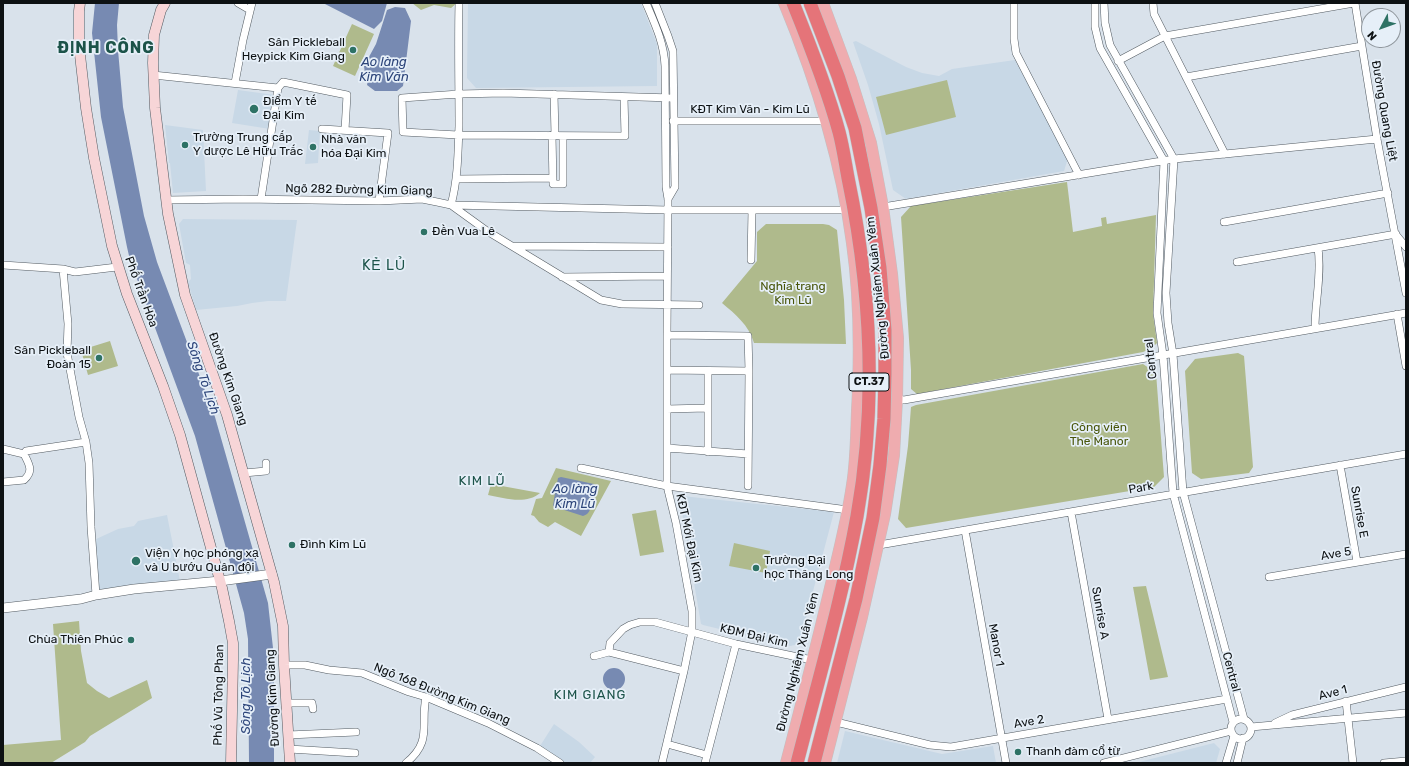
<!DOCTYPE html>
<html>
<head>
<meta charset="utf-8">
<style>
  body { margin:0 }
  #map { position:relative; width:1409px; height:766px; overflow:hidden; background:#d9e2eb; font-family:Rubik,sans-serif }
  canvas { display:block }
  .frame { position:absolute; inset:0; border:4px solid #0d1113; pointer-events:none }
  .north { position:absolute; left:1361px; top:8px; width:40px; height:40px; box-sizing:border-box; background:#e6eff8; border:1px solid #8f969c; border-radius:50%; rotate:229deg; font-size:11px; font-weight:700; line-height:16px; text-align:center; color:#0d1113 }
  .north::after { content:''; display:block; margin:auto; width:14px; height:18px; background:#2e7265; clip-path:polygon(50% 0,100% 100%,50% 72%,0 100%) }
</style>
</head>
<body>
<div id="map">
<canvas width="1409" height="766"></canvas>
<div class="frame"></div>
<div class="north">N</div>
</div>
<script>
const c = document.querySelector('canvas').getContext('2d');
c.lineJoin = 'round';
function paint(path, color) {
  c.fillStyle = color;
  c.fill(path, 'evenodd');
}
function strokePath(path, color, width, dash) {
  c.strokeStyle = color;
  c.lineWidth = width;
  c.lineCap = dash ? 'butt' : 'round';
  c.setLineDash(dash || []);
  c.stroke(path);
}
function label(font, color, halo, rows, align = 'center') {
  c.font = font + ' Rubik,sans-serif';
  c.lineWidth = 3.5;
  c.setLineDash([]);
  c.textBaseline = 'middle';
  c.strokeStyle = halo;
  c.fillStyle = color;
  for (const [text, x, y, turn = 0] of rows) {
    c.save();
    c.translate(x, y);
    c.rotate((+turn || 0) * Math.PI / 180);
    c.textAlign = isNaN(turn) ? turn : align;
    if (halo) c.strokeText(text, 0, 0);
    c.fillText(text, 0, 0);
    c.restore();
  }
}
const built = new Path2D(`
  M468,3h173l16,41v42l-181,2 -9,-10z
  M856,41l50,26 16,6 17,3 13,-7 63,-9 53,98 -4,13 -158,28 -13,-9 -14,-66 -11,-39 -15,-43z
  M238,90l37,5 -5,34 -38,-6z
  M165,125l38,5 3,61 -33,2 -3,-30h-1z
  M309,130l11,1 -2,32 -13,1z
  M183,219l114,1 -11,81h-18l-16,2 -15,3 -41,4 -8,-28 3,-3 -1,-14 -4,-2 -7,-39z
  M682,496l152,16 -35,132 -9,2 -87,-21 -2,-1 -21,-124z
  M167,515l13,66 -82,9 -4,-50 24,-11 16,-3 4,-5z
  M554,724l25,18 16,15 -5,6h-26l-24,-17z
  M845,731l97,23 51,-8 3,17h-159z
  M1214,743l6,6 -4,14h-81z`);
const green = new Path2D(`
  M412,3h45l-6,5 -17,-3 -13,5z
  M352,24l22,10 -19,42 -22,-10z
  M947,80l9,37 -70,18 -10,-38z
  M1067,182l6,50 29,-6 -1,-8 5,-1 1,7 49,-9 -3,99 4,29 -5,5 -9,4 -226,42 -6,-5v-19l-10,-153 10,-11z
  M766,224h57l6,1 8,5 7,70 2,44 -92,-1c-5,-18 -19,-29 -32,-40l35,-42v-29z
  M110,341l8,25 -30,9 -7,-25z
  M1238,353l6,3 9,111 -4,6 -48,6 -9,-6 -7,-102 10,-12z
  M1143,364l13,9 8,104 -10,10 -248,41 -8,-9 10,-73 3,-39 5,-2z
  M556,468l55,13 -30,55 -26,-14 -7,5 -9,-5 -5,-6 -3,-1 5,-16 6,-1z
  M491,484l49,9c-14,12 -36,5 -52,2z
  M656,510l8,42 -24,4 -8,-42z
  M734,543l36,8 -4,22 -37,-7z
  M1146,586l22,91 -18,3 -17,-93z
  M79,621l2,30 6,32 10,8 12,7 38,-18 5,18 -62,38 -5,6 -34,21h-48v-18l58,-5 -8,-116z`);
const water = new Path2D(`
  M95,3h24l-2,22 1,25 5,57 21,109 13,46 58,155 53,186 6,54v106h-25l-1,-124 -4,-26 -49,-177 -65,-176 -3,-13 -26,-130 -9,-84z
  M323,3h64l-5,18 -8,8z
  M395,7l10,1 6,13 -8,65 -6,5h-22l-8,-6 1,-5 -3,-6 -1,-8 12,-22 11,-34z
  M561,477l33,7 2,4 -2,11 -5,-1 -1,4 4,1c-2,6 -2,11 -9,13l-28,-9 -2,-1 2,-13 6,1 1,-4 -6,-1 2,-11z
  M603 679a11 11 0 1 1 22 0a11 11 0 1 1-22 0Z`);
const minor = new Path2D(`
  M238,3l12,7
  M646,3c9,21 18,40 19,63l1,121 2,12 -1,136v151l9,37 16,88v20l-8,40 -22,92
  M655,3l13,33 5,15 2,136 -7,12
  M1014,3v36l2,14 63,122
  M1095,3v24l5,21 64,113 -7,152 6,42 10,138 60,229
  M1104,3l1,20 5,22 64,114 -8,134 2,30 5,31 10,138 61,227
  M1153,3l1,11 71,140
  M1355,3l22,136 29,154
  M1118,61l47,-25 189,-33
  M153,75l125,13 5,-6 64,13 -2,35
  M1186,77l176,-31
  M235,83l8,-43 9,-37
  M554,94l1,41
  M624,97l1,39 -167,-1 -55,-3 -1,-34 57,-4 44,-1 170,5
  M673,121h153
  M322,129l66,4 -9,68
  M552,135l1,49h10v-48
  M457,179l96,-1
  M261,199l17,-111
  M166,200l77,-1 136,2 43,-2 15,3 14,3 36,26 114,69 21,4 77,1
  M451,205c7,-26 7,-52 8,-79 0,-41 -1,-82 0,-123
  M452,205l216,5h179
  M883,207l291,-48 203,-20
  M1224,222l164,-29
  M1397,236l9,11
  M512,246l156,1
  M751,260l1,-50
  M1237,262l159,-28
  M3,265l60,4 12,3 42,-5
  M63,269l5,55 -1,29 12,64 7,25 3,21 2,64 5,68
  M562,277l105,-1
  M1397,314l9,52
  M1315,328c0,-26 7,-54 3,-80
  M667,335l81,1 1,35
  M667,370l82,1 -1,115
  M708,371v81
  M897,399l7,1 17,-3 485,-84
  M667,409l40,-1
  M667,448l81,6
  M3,449l21,5 2,-3 60,-9
  M1340,465l17,97
  M581,468l86,18 181,24
  M244,473l22,-2v-8
  M3,482l21,-2c10,-9 5,-16 0,-26
  M1071,512l37,207
  M965,530l41,233
  M879,545l527,-91
  M1269,577l137,-23
  M594,656l15,-4
  M284,665h21l24,5 33,3 47,19 17,5 62,26 49,25 23,15
  M684,671l-75,-19 1,-9 13,-14 7,-4 10,-3h15l81,22 76,16
  M1346,701l7,62
  M287,703h25l1,6
  M1231 729a10 10 0 1 1 20 0a10 10 0 1 1-20 0Z
  M836,722l94,23 21,2 276,-48
  M1275,723l17,-8 114,-28
  M1251,727l155,-14
  M288,735l68,-3
  M667,744l40,11
  M289,749l66,4
  M406,763c27,-22 14,-38 20,-66
  M705,763l31,-119
  M1104,763l127,-32
  M1226,763l8,-27
  M1237,763l6,-25
  M1384,763l22,-2`);
const tertiary = new Path2D(`
  M3,608l78,-9 15,-4 38,-6 86,-8 52,-7`);
const secondary = new Path2D(`
  M80,3l-1,8v35l7,62 8,50 18,88 15,48 36,92 17,49 42,153 7,33 4,22v17l-2,103
  M165,3l-4,7 -7,25 -1,28 2,45 13,106 17,81 42,120 47,167 9,44 1,39 6,98`);
const primary = new Path2D(`
  M784,3c32,77 57,157 68,240 8,56 8,112 5,168 -1,25 -1,50 -5,74 -5,35 -14,69 -22,103 -14,59 -29,117 -44,175
  M823,3l28,76 20,64 12,64 9,67 6,64 -1,61 -3,56 -9,59 -23,103 -37,146`);
const motorwayBridge = new Path2D(`
  M793,3c17,42 34,85 46,129 4,15 6,30 9,46 23,111 29,226 9,338 -15,83 -39,165 -60,247
  M810,3l28,73 17,52 16,80 9,60 5,62v44l-1,45 -4,46 -7,53 -17,81 -42,164`);
const markers = [
  [353,50,4,"#2e7265"],
  [254,109,5,"#2e7265"],
  [185,145,4,"#2e7265"],
  [313,147,4,"#2e7265"],
  [424,232,4,"#2e7265"],
  [99,358,4,"#2e7265"],
  [292,545,4,"#2e7265"],
  [136,561,5,"#2e7265"],
  [756,568,4,"#2e7265"],
  [131,640,4,"#2e7265"],
  [1018,752,4,"#2e7265"]
];
const shields = [
  [869,382,40]
];
const shieldNames = [
  ["CT.37",869,382]
];
const poiNames = [
  ["Sân Pickleball",345,43,"right"],
  ["Heypick Kim Giang",345,57,"right"],
  ["Điểm Y tế",263,102],
  ["Đại Kim",263,116],
  ["Trường Trung cấp",193,138],
  ["Y dược Lê Hữu Trắc",193,152],
  ["Nhà văn",321,140],
  ["hóa Đại Kim",321,154],
  ["Đền Vua Lê",432,232],
  ["Sân Pickleball",91,351,"right"],
  ["Đoàn 15",91,365,"right"],
  ["Đình Kim Lũ",300,545],
  ["Viện Y học phóng xạ",145,554],
  ["và U bướu Quân đội",145,568],
  ["Trường Đại",764,561],
  ["học Thăng Long",764,575],
  ["Chùa Thiên Phúc",123,640,"right"],
  ["Thanh đàm cổ từ",1026,752]
];
const streetNames = [
  ["KĐT Kim Văn - Kim Lũ",750,110],
  ["Đường Quang Liệt",1384,111,80],
  ["Ngõ 282 Đường Kim Giang",359,190,1],
  ["Đường Nghiêm Xuân Yêm",878,288,-96],
  ["Phố Trần Hòa",141,292,70],
  ["Central",1151,359,-96],
  ["Đường Kim Giang",228,379,71],
  ["Park",1141,488,-10],
  ["Sunrise E",1359,512,80],
  ["KĐT Mới Đại Kim",689,538,78],
  ["Ave 5",1336,554,-10],
  ["Sunrise A",1100,613,80],
  ["KĐM Đại Kim",754,636,13],
  ["Manor 1",996,645,80],
  ["Đường Nghiêm Xuân Yêm",798,662,-76],
  ["Central",1231,672,75],
  ["Ave 1",1333,693,-14],
  ["Ngõ 168 Đường Kim Giang",442,694,22],
  ["Phố Vũ Tông Phan",219,695,-89],
  ["Đường Kim Giang",273,698,-93],
  ["Ave 2",1029,722,-10]
];
const parkNames = [
  ["Nghĩa trang",793,287],
  ["Kim Lũ",793,301],
  ["Công viên",1099,428],
  ["The Manor",1099,442]
];
const waterNames = [
  ["Ao làng",384,62],
  ["Kim Văn",384,77],
  ["Sông Tô Lịch",203,378,71],
  ["Ao làng",575,489],
  ["Kim Lũ",575,504],
  ["Sông Tô Lịch",246,696,-90]
];
const neighbourhoodNames = [
  ["KIM LŨ",482,481],
  ["KIM GIANG",590,695]
];
const quarterNames = [
  ["KẺ LỦ",384,266]
];
const districtNames = [
  ["ĐỊNH CÔNG",106,48]
];
paint(built, '#c8d8e6');
paint(green, '#afba8c');
paint(water, '#778ab2');
strokePath(minor, '#535b62', 8);
strokePath(tertiary, '#535b62', 10);
strokePath(secondary, '#535b62', 11);
strokePath(primary, '#c0c1c2', 12);
strokePath(minor, '#fff', 7);
strokePath(tertiary, '#fff', 9);
strokePath(secondary, '#f7d5d7', 10);
strokePath(primary, '#efacaf', 11);
strokePath(motorwayBridge, '#c0c1c2', 14, []);
strokePath(motorwayBridge, '#e57479', 13);
for (const [x, y, r, color] of markers) {
  const dot = new Path2D();
  dot.arc(x, y, r, 0, 2 * Math.PI);
  c.fillStyle = color;
  c.fill(dot);
  strokePath(dot, '#e6eff8', 1.5);
}
for (const [x, y, w] of shields) {
  const box = new Path2D();
  box.roundRect(x - w / 2, y - 9, w, 18, 3);
  c.fillStyle = '#e6eff8';
  c.fill(box);
  strokePath(box, '#0d1113', 1);
}
label('bold 11px', '#0d1113', null, shieldNames);
label('12px', '#0d1113', '#e6eff8', poiNames, 'left');
label('12px', '#0d1113', '#e6eff8', streetNames);
label('12px', '#485509', '#e6eff8', parkNames);
label('italic 13px', '#2d457a', '#e6eff8', waterNames);
c.letterSpacing = '1px';
label('13px', '#1c5349', '#e6eff8', neighbourhoodNames);
c.letterSpacing = '0px';
c.letterSpacing = '1px';
label('14px', '#1c5349', '#e6eff8', quarterNames);
c.letterSpacing = '0px';
c.letterSpacing = '1px';
label('bold 16px', '#1c5349', '#e6eff8', districtNames);
c.letterSpacing = '0px';
</script>
</body>
</html>
